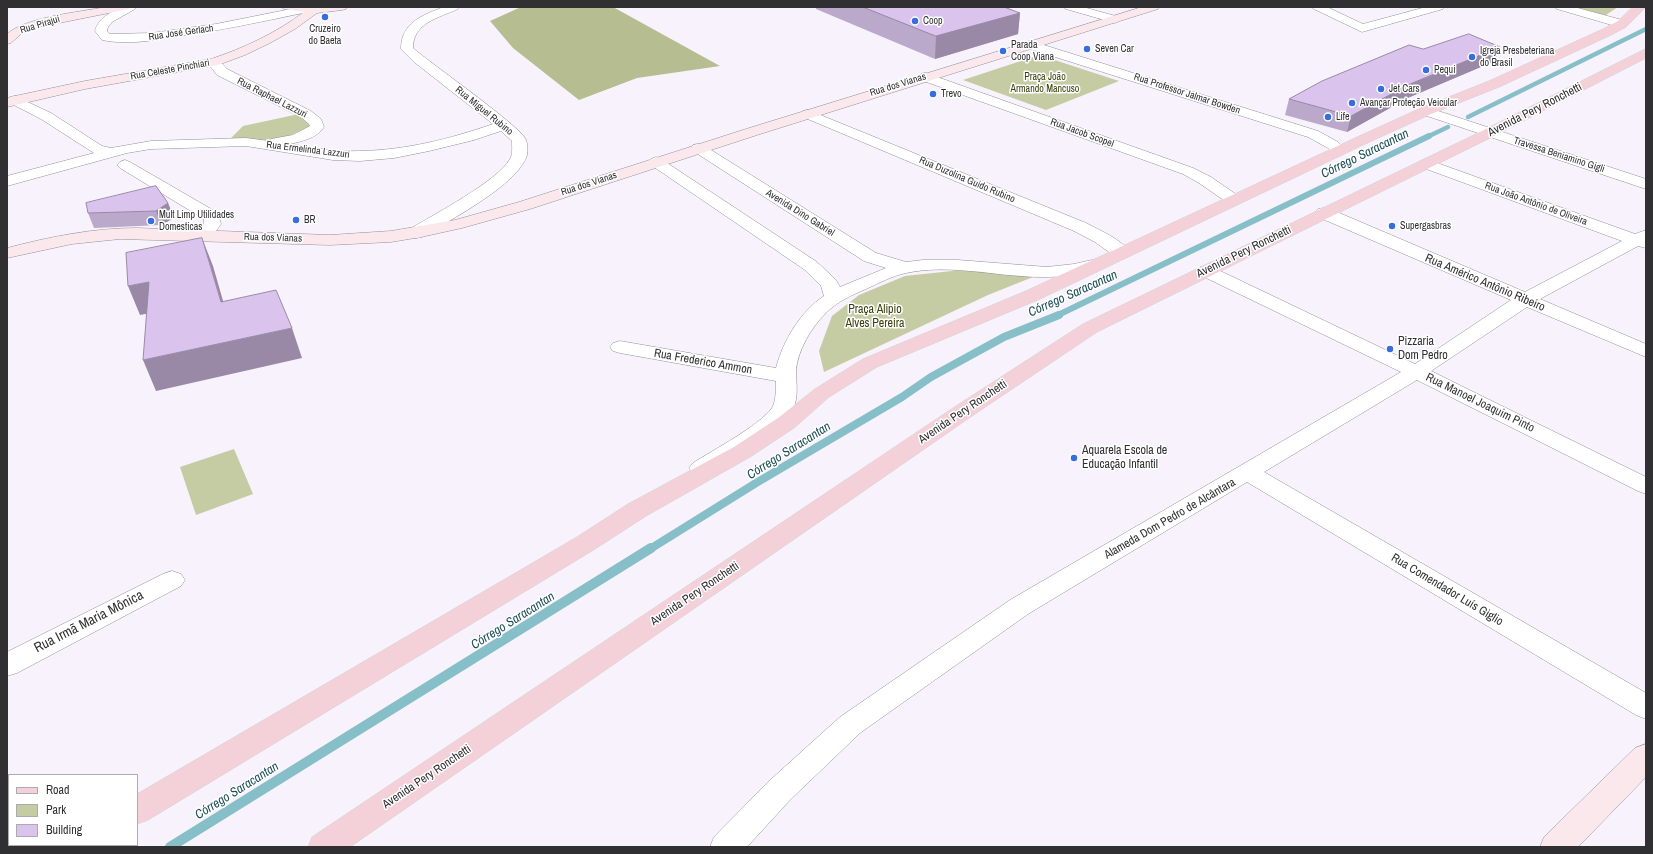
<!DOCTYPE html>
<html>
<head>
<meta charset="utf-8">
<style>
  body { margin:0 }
  #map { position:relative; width:1653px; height:854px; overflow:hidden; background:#f7f2fb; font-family:"Archivo Narrow",sans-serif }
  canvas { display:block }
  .frame { position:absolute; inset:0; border:8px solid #302f32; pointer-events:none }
  .legend { position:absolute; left:8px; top:774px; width:130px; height:72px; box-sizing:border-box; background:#fff; border:1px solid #acacad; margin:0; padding:5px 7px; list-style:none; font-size:12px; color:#302f32 }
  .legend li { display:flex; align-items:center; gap:8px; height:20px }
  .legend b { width:20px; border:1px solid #acacad }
</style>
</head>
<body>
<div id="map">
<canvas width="1653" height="854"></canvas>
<div class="frame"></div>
<ul class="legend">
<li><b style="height:5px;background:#f4d1d9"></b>Road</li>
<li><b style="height:11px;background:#c5cca4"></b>Park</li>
<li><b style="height:11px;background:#dac4ed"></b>Building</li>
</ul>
</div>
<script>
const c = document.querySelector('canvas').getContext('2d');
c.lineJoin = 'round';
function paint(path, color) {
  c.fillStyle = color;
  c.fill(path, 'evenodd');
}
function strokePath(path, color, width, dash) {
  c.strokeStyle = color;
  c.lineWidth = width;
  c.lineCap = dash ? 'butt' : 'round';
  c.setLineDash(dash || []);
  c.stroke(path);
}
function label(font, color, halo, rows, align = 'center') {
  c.font = font + ' "Archivo Narrow",sans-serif';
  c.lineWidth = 3;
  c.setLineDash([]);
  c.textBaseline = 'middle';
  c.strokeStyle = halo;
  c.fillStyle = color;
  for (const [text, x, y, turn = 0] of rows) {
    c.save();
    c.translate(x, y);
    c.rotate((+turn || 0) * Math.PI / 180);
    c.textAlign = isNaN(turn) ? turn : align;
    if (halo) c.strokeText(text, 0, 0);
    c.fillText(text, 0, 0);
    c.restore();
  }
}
const green = new Path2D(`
  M1570,7h48l-12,8 -11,-1z
  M1039,55l80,26 -73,29 -83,-30z
  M299,114l12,12 -27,12 -35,4 -21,-1 15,-15z
  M971,269l62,8 -45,18 -164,77 -5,-21 13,-35 27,-21 46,-19z
  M234,449l19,45 -57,21 -16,-48z`);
const forest = new Path2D(`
  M521,7h92l107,59 -83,12 -58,22 -66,-52 -23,-27z`);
const streamFar3 = new Path2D(`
  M1468,117l178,-88
  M1427,137l21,-10`);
const streamFar2 = new Path2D(`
  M1056,316l373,-180`);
const streamFar1 = new Path2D(`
  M650,549l106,-66 146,-86 29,-20 73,-40 55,-22`);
const stream = new Path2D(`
  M170,847l481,-299`);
const street = new Path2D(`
  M122,7h15l-2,2 -23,13 -4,5 -1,4 3,3 42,-1 64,-9 85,-17 6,1 2,2 -2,2 -4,1c-43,9 -85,18 -129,24 -23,4 -49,8 -72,3l-7,-9c3,-13 16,-19 27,-24z
  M444,7h16l-2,2c-20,9 -45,14 -45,39 17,15 110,80 113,92 2,5 2,14 0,18 -12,29 -78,63 -104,79l-6,1 -6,-1 -3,-4 3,-4c23,-14 88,-48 100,-70 3,-5 2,-12 2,-18l-11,-10 -27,9 -45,11 -35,7 -34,3 -27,-1 -87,-14 -95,3 -24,4 -120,33v-10l87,-23 -53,-34 -31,-16 -2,-3 2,-3 5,-1 36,17 51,33 9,2 40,-7 95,-3 23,3 2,-2 22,-4 17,-9 -1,-2 -8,-7 -84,-42 -10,-13 1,-3c10,-2 13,4 19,10l84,42 10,8 3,8c-7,11 -21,14 -34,17 24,4 47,8 71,7 45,-1 89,-12 132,-27l-79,-62 -13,-13c0,-26 21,-34 43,-42z
  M1064,7h19l36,10 2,2 -2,2 -4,2 -49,-14z
  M1312,7h15l36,17 63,-17h19l-2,2 -81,23 -48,-23z
  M1555,7h19l52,14 2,3 -2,3 -4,1 -65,-19z
  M1031,41l287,90 20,11 9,9 -3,3 -5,2 -5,-2 -6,-6 -20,-11 -281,-89 -2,-3 2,-3z
  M926,73l267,95 18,9 29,20 2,3 -2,3 -6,2 -6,-2 -29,-20 -16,-9 -262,-94 -2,-3 2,-3z
  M1426,107l220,72v10l-225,-75 -2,-3 2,-3z
  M808,110l278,113c15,8 35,16 45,30l-3,4 -6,1 -6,-1 -21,-15 -21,-11 -271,-114 -2,-3 2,-3z
  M698,144l5,1 173,108 30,9 17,-2h35l89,7 27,-3 27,-6 6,1 3,4 -3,4c-19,5 -39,10 -59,10 -47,1 -96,-14 -142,-4 -14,3 -27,10 -40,16 -14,6 -30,13 -41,25 -14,14 -27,36 -29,56 0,12 3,27 -3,39 -14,25 -60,48 -84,64l-8,2 -8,-2 -4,-5 4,-5c20,-13 66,-37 79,-55 4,-7 4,-19 4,-27l-156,-28 -7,-2 -3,-4 3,-4 7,-2 156,27c7,-27 24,-56 48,-72l-3,-10 -16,-16 -154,-105 -3,-3 3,-3 5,-2 5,2 156,103 19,18 4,7 46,-19 -22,-7 -171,-110 -2,-3 2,-3z
  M1426,159l209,75 11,-4v18l-8,-2 -98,53 106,45v13l-119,-50 -96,64 215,106v17l-8,-3 -221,-111 -153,92 382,221v26l-10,-4 -389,-233 -219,132 -168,119 -70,67 -43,47h-37l4,-10 54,-55 72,-65 170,-117 391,-228 -201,-97 -3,-4 3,-4 6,-1 6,1 203,97 96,-64 -193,-83 -2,-4 2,-4 6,-1 6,1 195,83 97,-51 -201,-74 -3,-3 3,-3z
  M125,160l5,2 88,51 3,11c-6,9 -14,18 -26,15l-3,-4 12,-12v-4l-84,-51 -3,-3 3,-3z
  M172,571l9,3 4,6 -4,6 -164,87 -10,3v-24l156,-78z`);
const secondary = new Path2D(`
  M106,7h24l-2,2 -4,1 -85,17 -17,6 -11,10 -4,1v-10c19,-17 73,-22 99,-27z
  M282,7h66l-2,2 -4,1 -25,3 -22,16 -25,14 -25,12 -27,10 -133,24 -78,18v-9l8,-2 70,-15 126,-22c33,-11 65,-26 93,-47l-20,-3z
  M1142,7h18l-2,2 -401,126 -227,74 -68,19 -41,9 -30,5 -61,3 -210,-6 -48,5 -65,14v-10c42,-11 86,-20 130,-20l193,7 61,-4 64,-11 64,-18 227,-73z
  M1646,744v33l-68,70h-38l4,-10 91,-89z
  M7,810l2,1v34h6l-8,2z`);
const primary = new Path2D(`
  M1633,7h13l-20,20 -15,8 -112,52 -68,27 -66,30 -325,155 -163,68 -48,30 -35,31 -44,29 -104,59 -51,33 -447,271 -11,4v-30l440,-257 51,-33 106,-57 44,-29 37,-29 48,-30 163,-68 329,-153 66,-30 68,-27 114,-52 15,-8z
  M1646,49v9l-158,81 -391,193 -128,86 -619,429h-42l4,-10 641,-429 130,-84 395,-191z
  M60,845h34l-1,2h-34z`);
const wall = new Path2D(`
  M816,7h188l16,6 -2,21 -83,25 -119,-50z
  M1500,47l-5,14 -104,44 -1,3 -43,24 -62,-17 4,-16 134,-50z
  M168,203l6,15 -13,7 -67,3 -6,-15z`);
const shadedWall = new Path2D(`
  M1020,13l-2,21 -83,25 1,-23z
  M1500,47l-5,14 -104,44 -1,3 -43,24 4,-16 42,-25z
  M168,203l6,15 -13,7 -5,-14z
  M202,238l11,28 19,66 -11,-30z
  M149,282l12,29 -21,4 -12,-29z
  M292,328l10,30 -146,33 -13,-31z`);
const building = new Path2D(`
  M863,7h141l16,6 -84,23z
  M1469,34l31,13 -107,44 2,1 -44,24 -62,-17 33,-18 87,-36 14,4z
  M156,186l12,17 -12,8 -68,2 -2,-10z
  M202,238l19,64 55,-12 16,38 -149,32 6,-78 -21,4 -2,-33z`);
const markers = [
  [325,17,4,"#376ddc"],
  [915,21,4,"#376ddc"],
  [1087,49,4,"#376ddc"],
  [1003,51,4,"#376ddc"],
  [1472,57,4,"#376ddc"],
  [1426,70,4,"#376ddc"],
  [1381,89,4,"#376ddc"],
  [933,94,4,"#376ddc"],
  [1352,103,4,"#376ddc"],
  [1328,117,4,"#376ddc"],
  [296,220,4,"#376ddc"],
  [151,221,4,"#376ddc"],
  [1392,226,4,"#376ddc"],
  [1390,349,4,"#376ddc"],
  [1074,458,4,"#376ddc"]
];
const farPoinames = [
  ["Coop",923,21],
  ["Cruzeiro",325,29,"center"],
  ["do Baeta",325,41,"center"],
  ["Parada",1011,45],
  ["Coop Viana",1011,57],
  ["Seven Car",1095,49],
  ["Igreja Presbeteriana",1480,51],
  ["do Brasil",1480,63],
  ["Pequi",1434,70],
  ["Jet Cars",1389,89],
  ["Trevo",941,94],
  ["Avançar Proteção Veicular",1360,103],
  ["Life",1336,117],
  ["Mult Limp Utilidades",159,215],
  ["Domesticas",159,227],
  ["BR",304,220],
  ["Supergasbras",1400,226]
];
const farStreetnames = [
  ["Rua Pirajuí",40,25,-17],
  ["Rua José Gerlach",181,33,-8],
  ["Rua Celeste Pinchiari",170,70,-10],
  ["Rua dos Vianas",898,85,-17],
  ["Rua Professor Jalmar Bowden",1187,94,18],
  ["Rua Raphael Lazzuri",272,98,27],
  ["Rua Miguel Rubino",484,111,39],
  ["Rua Jacob Scopel",1082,133,20],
  ["Rua Ermelinda Lazzuri",308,150,7],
  ["Travessa Beniamino Gigli",1559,155,18],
  ["Rua Duzolina Guido Rubino",967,180,23],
  ["Rua dos Vianas",589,184,-18],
  ["Rua João Antônio de Oliveira",1536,204,20],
  ["Avenida Dino Gabriel",800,213,32],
  ["Rua dos Vianas",273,238,2]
];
const farParknames = [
  ["Praça João",1045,77],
  ["Armando Mancuso",1045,89]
];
const streetNames = [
  ["Avenida Pery Ronchetti",1535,110,-27],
  ["Avenida Pery Ronchetti",1244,252,-26],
  ["Rua Américo Antônio Ribeiro",1485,283,23],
  ["Rua Frederico Ammon",703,362,10],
  ["Rua Manoel Joaquim Pinto",1480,403,26],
  ["Avenida Pery Ronchetti",963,412,-34],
  ["Alameda Dom Pedro de Alcântara",1170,519,-30],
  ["Rua Comendador Luís Giglio",1447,590,31],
  ["Avenida Pery Ronchetti",695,594,-34],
  ["Avenida Pery Ronchetti",427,777,-34]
];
const parkNames = [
  ["Praça Alipio",875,310],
  ["Alves Pereira",875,324]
];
const poiNames = [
  ["Pizzaria",1398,342],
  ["Dom Pedro",1398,356],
  ["Aquarela Escola de",1082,451],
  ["Educação Infantil",1082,465]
];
const waterNames = [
  ["Córrego Saracantan",1365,154,-26],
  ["Córrego Saracantan",1073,294,-24],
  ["Córrego Saracantan",789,451,-32],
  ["Córrego Saracantan",513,621,-32],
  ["Córrego Saracantan",237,791,-32]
];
const nearStreetnames = [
  ["Rua Irmã Maria Mônica",89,622,-27]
];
paint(green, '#c5cca4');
paint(forest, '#b6bd91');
strokePath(streamFar3, '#86bfc8', 4.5);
strokePath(streamFar2, '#86bfc8', 6);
strokePath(streamFar1, '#86bfc8', 8);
strokePath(stream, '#86bfc8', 10);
strokePath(street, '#948f98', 1);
strokePath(secondary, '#948f98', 1);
strokePath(primary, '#d1d1d2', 1);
paint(street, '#fff');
paint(secondary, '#fae8ec');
paint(primary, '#f4d1d9');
paint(wall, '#bba9cc');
paint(shadedWall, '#9989a6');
paint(building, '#dac4ed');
strokePath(building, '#9989a6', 1);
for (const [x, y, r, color] of markers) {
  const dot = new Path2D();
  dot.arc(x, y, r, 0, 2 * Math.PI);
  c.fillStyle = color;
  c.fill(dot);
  strokePath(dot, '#fff', 1.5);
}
label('10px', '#302f32', '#fff', farPoinames, 'left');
label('10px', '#302f32', '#fff', farStreetnames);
label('10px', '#393f0a', '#fff', farParknames);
label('12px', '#302f32', '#fff', streetNames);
label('12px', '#393f0a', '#fff', parkNames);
label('12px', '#302f32', '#fff', poiNames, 'left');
label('italic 13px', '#1e5057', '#fff', waterNames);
label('14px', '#302f32', '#fff', nearStreetnames);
</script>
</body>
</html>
